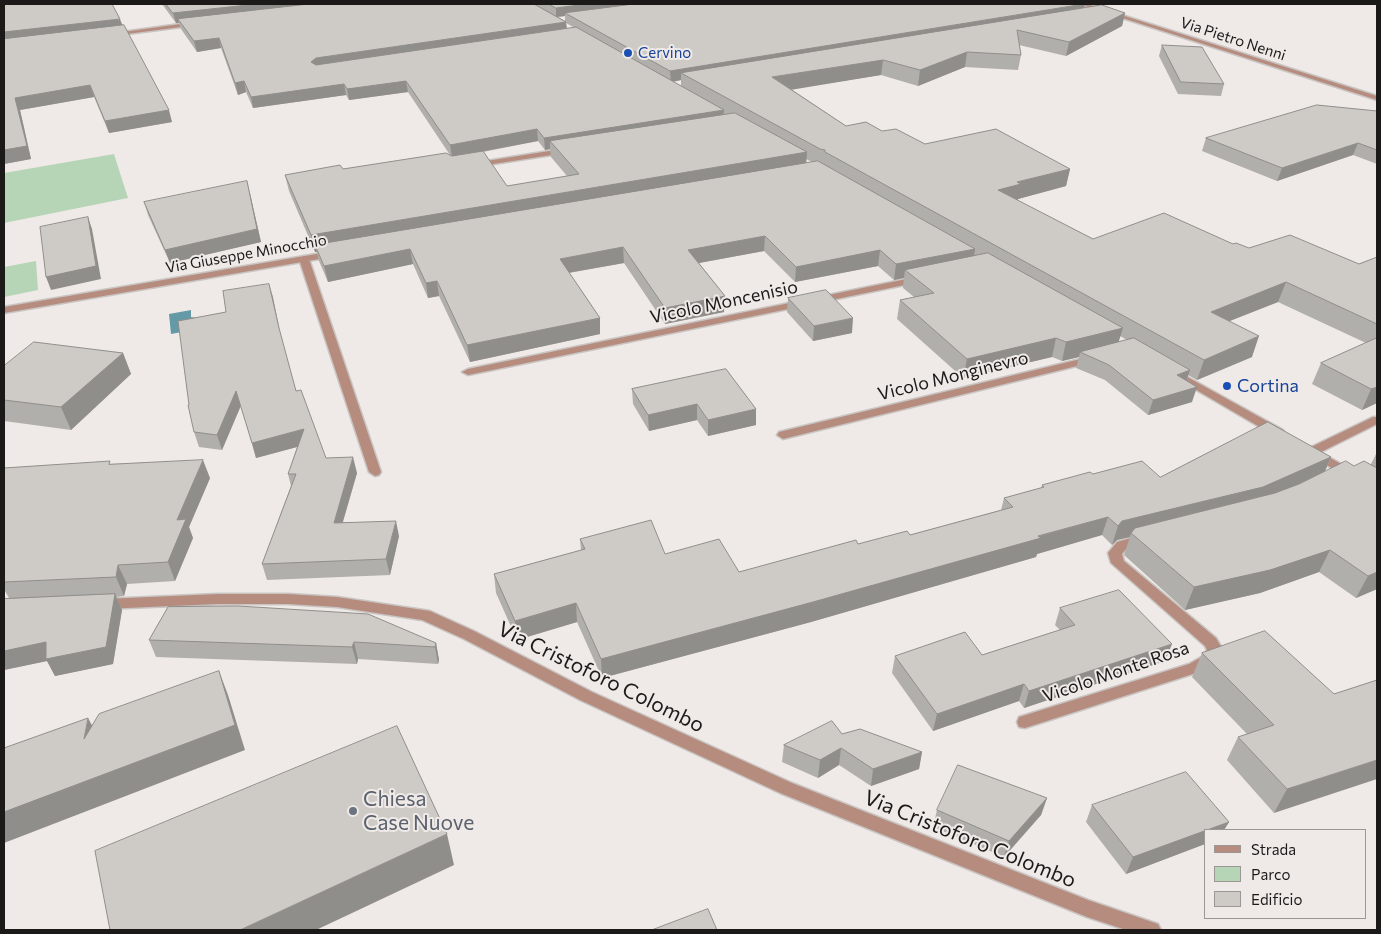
<!DOCTYPE html>
<html>
<head>
<meta charset="utf-8">
<style>
  body { margin:0 }
  #map { position:relative; width:1381px; height:934px; overflow:hidden; background:#efeae7; font-family:Commissioner,sans-serif }
  canvas { display:block }
  .frame { position:absolute; inset:0; border:5px solid #1c1a19; pointer-events:none }
  .legend { position:absolute; left:1204px; top:829px; width:162px; height:90px; box-sizing:border-box; background:#efeae7; border:1px solid #9b9795; margin:0; padding:6px 9px; list-style:none; font-size:15px; color:#1c1a19 }
  .legend li { display:flex; align-items:center; gap:10px; height:25px }
  .legend b { width:25px; border:1px solid #9b9795 }
</style>
</head>
<body>
<div id="map">
<canvas width="1381" height="934"></canvas>
<div class="frame"></div>
<ul class="legend">
<li><b style="height:6px;background:#b68c7f"></b>Strada</li>
<li><b style="height:14px;background:#b6d5b6"></b>Parco</li>
<li><b style="height:14px;background:#cecbc7"></b>Edificio</li>
</ul>
</div>
<script>
const c = document.querySelector('canvas').getContext('2d');
c.lineJoin = 'round';
function paint(path, color) {
  c.fillStyle = color;
  c.fill(path, 'evenodd');
}
function strokePath(path, color, width, dash) {
  c.strokeStyle = color;
  c.lineWidth = width;
  c.lineCap = dash ? 'butt' : 'round';
  c.setLineDash(dash || []);
  c.stroke(path);
}
function label(font, color, halo, rows, align = 'center') {
  c.font = font + ' Commissioner,sans-serif';
  c.lineWidth = 4;
  c.setLineDash([]);
  c.textBaseline = 'middle';
  c.strokeStyle = halo;
  c.fillStyle = color;
  for (const [text, x, y, turn = 0] of rows) {
    c.save();
    c.translate(x, y);
    c.rotate((+turn || 0) * Math.PI / 180);
    c.textAlign = isNaN(turn) ? turn : align;
    if (halo) c.strokeText(text, 0, 0);
    c.fillText(text, 0, 0);
    c.restore();
  }
}
const green = new Path2D(`
  M114,154l14,44 -124,25v-50z
  M36,261l2,29 -34,7v-30z`);
const water = new Path2D(`
  M191,310v7l6,1 -4,12 -22,4 -2,-20z`);
const service = new Path2D(`
  M568,148h3v4l-97,15 -4,-2 4,-2z
  M304,256l5,3 72,213 -2,3 -4,1 -6,-4 -70,-213z
  M1145,534l5,2 2,3 -2,3 -23,6 -5,6 2,7 92,77 7,12 -7,13 -17,9 -174,56 -6,-1 -2,-5 2,-5 170,-53 16,-9 2,-5 -2,-4 -94,-83 -3,-10 9,-11z`);
const minor = new Path2D(`
  M1079,4h8l290,92v4z
  M195,22l2,3 -86,11 -3,-2z
  M334,251l3,1v4l-333,57v-6z
  M921,276l5,3 -2,2 -456,94 -6,-3 6,-3z
  M1093,356l5,3 -1,2 -314,78 -6,-4 2,-3z
  M1373,417h4v7l-62,31h-8l-2,-3 2,-3z
  M218,594h70l49,3 93,14 44,20 118,61 200,91 296,117 70,24 3,6h-35l-39,-13 -307,-124 -200,-93 -116,-61 -42,-19 -85,-13 -49,-3h-70l-114,5 -5,-1 -2,-4 2,-4 5,-1z`);
const tertiary = new Path2D(`
  M1173,369l110,61 2,3 -6,4 -4,-1 -106,-62 -2,-2 2,-2z
  M1316,450l61,34v9l-65,-36 -2,-3z`);
const wall = new Path2D(`
  M4,4l118,21 50,97 -63,11 -15,-36 -74,13 11,49 -27,5z
  M162,4h923l-1,4 41,5 -3,13 -56,30 -47,-11 2,10 -3,15 -53,-3 -47,19 -37,-11 -90,14 55,37 36,5 43,13 145,25 -4,17 -48,13v2l75,38 140,5 16,4 110,16 18,-7v146l-15,7 -50,-26 9,-21 45,-20 -88,-41 -48,19 22,36 -55,23 -9,-5 -1,6 5,21 -44,13 -43,-35 -29,-12 3,-11 -17,4 -10,-4 -89,21 -66,-59 3,-19 14,-3 -11,-9 1,-10 -10,2 -16,-14 -83,16 -31,-31 -65,12 26,33 -1,16 -59,12 -41,-61 -55,10 31,45v16l-130,28 -31,-66 -11,2 -15,-34 -85,18 -9,-21 -2,-9h-2l-26,-61 -4,-16 58,-6 107,-14 -42,-63 -59,8 -3,-5 -93,13 -7,-16 -8,3 -17,-47 -24,4 -16,-23 -2,-6h-3zM565,16v5l-7,-4zM566,23l9,5 -8,1zM681,80v6l-8,-4zM538,141l7,9 5,-1 1,8 16,19 -60,10 -24,-34zM806,159l6,3 -6,1zM1120,336l7,4 -9,2z
  M1162,45l62,39 -3,12 -43,-2 -19,-38z
  M1377,111v53l-24,-9 -76,26 -75,-30 4,-13z
  M250,193l11,49 -91,21 -22,-48 -4,-13z
  M269,284l12,54 15,53 30,67 31,15 -14,49 56,14 -9,39 -123,5 -5,-16 29,-78 -3,-12 9,-27 -41,11 -15,-52 -19,44 -23,-3 -5,-15 -5,-27 37,-93z
  M788,298l64,35 -39,8 -26,-29z
  M123,353l8,21 -60,56 -67,-9v-55z
  M726,369l30,56 -48,11 -11,-16 -48,11 -16,-27 -1,-15z
  M1377,453v136l-21,9 -37,-26 -59,21 -75,17 -61,-55 6,-18 -13,3 -5,5 -10,-10 -65,19 -1,3 -225,65 -209,56 -25,-56 -60,18 -21,-47 -2,-19 87,-24 -1,-11 85,15 74,18 119,-28 52,-9 91,-25 3,-12 37,-10 1,-3 51,-11 67,3 171,-20 -6,15 29,-6 17,-2 5,-10z
  M111,464l99,14 -21,49 4,11 -18,43 -48,3 -3,12 -8,1 6,13 -9,54 -58,12 -8,-15 -43,9 5,-72 -4,-7h-1v-123z
  M168,607l268,36 3,17 -1,4 -80,-5 -1,5 -201,-7 -7,-17z
  M1060,608l105,53 -141,47 -5,-7 -86,30 -41,-58 3,-17 87,-1 78,-25 -5,-5z
  M1202,653l132,41 43,-14 -103,133 -47,-53 11,-23 9,-3 -55,-57z
  M842,734l80,18 -3,17 -48,17 -32,-21 -21,13 -36,-16 2,-17z
  M1047,798l-6,17 -37,42 -71,-30 4,-17z
  M1092,805l137,17 -5,8h-19v14l-79,30 -40,-52z`);
const shadedWall = new Path2D(`
  M257,4h86l-165,15 1,4h-3l-3,-10z
  M587,4h76l-98,9v3l-9,1v-9z
  M1085,4l-2,9 -402,60v7l-10,2 -1,-11z
  M1125,13l-3,13 -56,30 3,-14z
  M120,19l4,10 -120,14v-11z
  M566,22l1,10 -249,36 -7,-6 5,-4z
  M219,38l2,10 -24,4 -3,-11z
  M967,52l-2,15 -47,19 2,-16z
  M883,60l-2,15 -109,18v-16z
  M244,81l2,11 -8,3 -3,-12z
  M406,81l2,11 -59,8 -2,-11z
  M344,84l2,11 -93,13 -2,-11z
  M90,85l4,12 -74,13 11,49 -27,5v-14l11,-52z
  M169,110l3,12 -63,11 -4,-12z
  M724,110l-1,11 -173,20v8l-5,1 -1,-12z
  M537,129l1,12 -86,16 -2,-12z
  M1358,143l-5,12 -76,26 5,-13z
  M807,152l-1,16 -491,77 2,7h-2l-4,-17z
  M1070,169l-4,17 -48,13v3l-20,-12 19,-8z
  M247,181l14,61 -91,21 -5,-13z
  M88,217l4,12 9,50 -50,11 -5,-13z
  M765,236l-1,15 -76,14v-15z
  M623,247l1,16 -63,11 -1,-15z
  M410,249l3,15 -85,18 -4,-16z
  M975,249l-2,15 -68,6 -1,8 -10,2 2,-16z
  M880,250l-2,16 -83,16 1,-15z
  M437,281l2,15 -11,2 -2,-15z
  M1286,282l-8,20 -74,29 7,-19z
  M269,284l4,13 9,45 -3,-14z
  M725,296l-1,16 -59,12v-16z
  M600,318v16l-130,28 -3,-17z
  M853,318l-1,15 -39,8 1,-15z
  M1123,328l-6,19 -37,5 -1,5 -17,4 4,-19z
  M1259,336l-7,21 -55,23 7,-20z
  M1056,338l-4,19 -89,21 4,-19z
  M123,353l8,21 -60,56 -10,-23z
  M1190,370l-5,15 -8,-10z
  M1197,387l-5,15 -44,13 5,-15z
  M1377,387v16l-15,7 9,-21z
  M236,391l5,14 -19,45 -5,-15z
  M697,404v16l-48,11 -1,-16z
  M756,409v16l-48,11v-16z
  M304,429l4,15 -52,14 -4,-15z
  M353,457l4,16 -19,65 -4,-15z
  M1331,457l-8,18 -68,30 -124,28 -1,4 -13,3 -5,5 6,-19 4,-5z
  M203,460l7,18 -21,49 4,11 -18,43 -7,-19 9,-42z
  M1108,517l-6,18 -65,19 -1,3 -225,65 -209,56 -1,-19z
  M396,521l3,15 -9,39 -4,-16z
  M1330,550l-11,22 -59,21 -75,17 9,-23z
  M118,565l9,19 -3,12 -8,-19z
  M1377,572v17l-21,9 12,-22z
  M115,594l7,16 -9,54 -58,12 -8,-15 -43,9v-19z
  M576,603l1,19 -60,18 -2,-19z
  M354,642l4,17 -1,5 -5,-17z
  M436,643l3,17 -1,4 -3,-17z
  M1172,644l-7,17 -141,47 5,-17z
  M219,671l9,24 17,55 -241,93v-31z
  M1024,684l-5,17 -86,30 4,-17z
  M88,718l13,24 -17,-3z
  M841,748l-2,17 -21,13 2,-18z
  M922,752l-3,17 -48,17 2,-17z
  M1377,760v19l-103,34 13,-24z
  M1047,798l-6,17 -37,42 5,-16z
  M1229,822l-5,8h-19z
  M1205,830v14l-79,30 7,-17z
  M447,834l7,31 -138,65h-76z`);
const building = new Path2D(`
  M4,4h108l8,15 -116,13z
  M166,4h91l-84,9z
  M309,4h225l32,18 -250,36 -5,4 5,3 260,-38 148,83 -180,28 -7,-9 -87,16 -44,-64 -59,8 -3,-5 -93,13 -7,-16 -9,2 -16,-45 -25,3 -16,-22z
  M549,4h38l-31,4z
  M634,4h450l-414,67 -105,-58z
  M1102,5l23,8 -56,29 -52,-12 4,25 -54,-3 -47,18 -37,-10 -111,17 74,49 20,-4 16,9 14,-2 29,15 71,-15 74,40 -53,13 4,2 -23,6 95,49 71,-26 69,31 3,-1 13,5 41,-13 69,29 18,-7v67l-91,-42 -75,30 48,24 -55,24 -379,-208v-2l-5,-1 -139,-76z
  M124,25l45,85 -64,11 -15,-36 -75,13 12,48 -23,4v-111z
  M1162,45l40,2 22,37 -43,-2z
  M1317,105l60,6v39l-19,-7 -76,25 -76,-30z
  M735,113l72,39 -496,83 -26,-60 55,-10 3,4 103,-16 6,3 31,-5 24,35 72,-12 -29,-33z
  M818,161l157,88 -79,15 -16,-14 -84,17 -31,-31 -77,14 37,46 -60,12 -42,-61 -63,12 40,59 -133,27 -30,-64 -11,2 -16,-34 -86,17 -9,-21z
  M247,181l10,48 -92,21 -21,-48z
  M88,217l8,49 -50,11 -6,-50z
  M988,253l135,75 -57,14 -10,-4 -89,21 -67,-59 34,-7 -29,-23z
  M269,284l10,44 17,63 5,-1 25,68 27,-1 -19,66 62,-2 -10,38 -124,5 34,-90h-8l16,-45 -52,14 -16,-52 -19,44 -23,-3 -6,-27h1l-11,-84 48,-9 -3,-21z
  M826,290l27,28 -39,8 -26,-28z
  M1134,338l56,32 -13,5 20,12 -44,13 -44,-35 -29,-13z
  M1377,338v49l-6,2 -50,-26z
  M34,342l89,11 -62,54 -57,-7v-34z
  M726,369l30,40 -48,11 -11,-16 -49,11 -16,-26z
  M1268,422l63,35 -68,30 -141,34 -4,5 -10,-9 -70,19 3,2 -228,64 -212,57 -25,-56 -61,18 -21,-47 91,-25 -5,-10 71,-19 14,34 54,-15 20,33 117,-32 2,4 49,-13 3,4 103,-28 -9,-9 40,-11 -2,-2 48,-13 3,2 49,-13 18,16z
  M203,460l-26,60 9,-1 -18,43 -50,3 -2,12 -112,5v-114l106,-7 -1,3z
  M1346,461l8,5 10,-5 13,7v104l-9,4 -38,-26 -60,20 -76,17 -63,-54 4,-5 140,-35 24,-9z
  M1119,590l53,54 -143,47 -5,-7 -87,30 -42,-58 70,-24 17,23 93,-30 -15,-17z
  M115,594l-9,53 -60,12v-17l-42,9v-52z
  M238,606l130,8 68,29 -1,4 -81,-5 -2,5 -203,-7 19,-33z
  M1265,631l69,63 43,-14v80l-90,29 -49,-52 36,-12 -72,-72z
  M219,671l16,54 -231,87v-64l84,-30 -4,21 15,-25z
  M832,721l10,13 18,-5 62,23 -49,17 -32,-21 -21,12 -36,-15z
  M397,726l50,108 -207,96h-130l-15,-79z
  M958,765l89,33 -38,43 -72,-31z
  M1186,772l43,50 -96,35 -41,-52z
  M708,909l9,21h-65z`);
const markers = [
  [628,53,5,"#1a4fb4"],
  [1227,386,5,"#1a4fb4"],
  [353,811,5,"#6b7280"]
];
const farStreetnames = [
  ["Via Pietro Nenni",1233,39,18],
  ["Via Giuseppe Minocchio",246,254,-10]
];
const farTransitnames = [
  ["Cervino",638,53]
];
const streetNames = [
  ["Vicolo Moncenisio",724,302,-12],
  ["Vicolo Monginevro",953,376,-14],
  ["Vicolo Monte Rosa",1116,672,-19]
];
const transitNames = [
  ["Cortina",1237,386]
];
const nearStreetnames = [
  ["Via Cristoforo Colombo",601,677,26],
  ["Via Cristoforo Colombo",970,839,22]
];
const nearWorshipnames = [
  ["Chiesa",363,799],
  ["Case Nuove",363,823]
];
paint(green, '#b6d5b6');
paint(water, '#639aa5');
strokePath(service, '#c9c5c2', 3);
strokePath(minor, '#c9c5c2', 3);
strokePath(tertiary, '#c9c5c2', 3);
paint(service, '#b68c7f');
paint(minor, '#b68c7f');
paint(tertiary, '#b68c7f');
paint(wall, '#b1afab');
paint(shadedWall, '#908e8b');
paint(building, '#cecbc7');
strokePath(building, '#908e8b', 1);
for (const [x, y, r, color] of markers) {
  const dot = new Path2D();
  dot.arc(x, y, r, 0, 2 * Math.PI);
  c.fillStyle = color;
  c.fill(dot);
  strokePath(dot, '#efeae7', 2);
}
label('15px', '#1c1a19', '#efeae7', farStreetnames);
label('15px', '#164399', '#efeae7', farTransitnames, 'left');
label('18px', '#1c1a19', '#efeae7', streetNames);
label('18px', '#164399', '#efeae7', transitNames, 'left');
label('21px', '#1c1a19', '#efeae7', nearStreetnames);
label('21px', '#5b616d', '#efeae7', nearWorshipnames, 'left');
</script>
</body>
</html>
